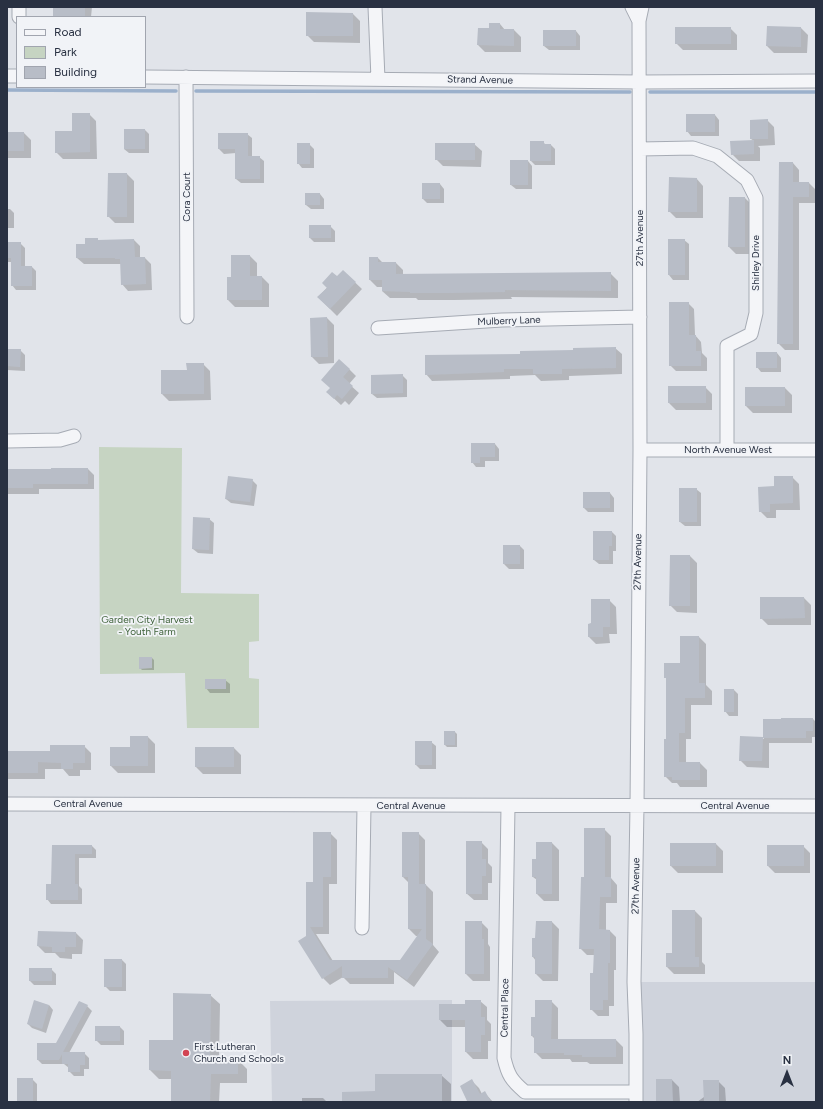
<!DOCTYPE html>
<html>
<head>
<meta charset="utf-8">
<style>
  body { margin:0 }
  #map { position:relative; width:823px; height:1109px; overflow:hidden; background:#e1e4ea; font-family:Figtree,sans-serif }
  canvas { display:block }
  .frame { position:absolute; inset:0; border:8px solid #293142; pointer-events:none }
  .legend { position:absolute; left:16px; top:16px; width:130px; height:72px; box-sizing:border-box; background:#f1f3f7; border:1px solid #a1a5af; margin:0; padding:5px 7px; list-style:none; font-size:12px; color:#293142 }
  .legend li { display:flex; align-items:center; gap:8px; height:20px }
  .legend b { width:20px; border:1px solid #a1a5af }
  .north { position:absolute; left:767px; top:1053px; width:40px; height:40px; -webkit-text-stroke:3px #f1f3f7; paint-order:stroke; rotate:0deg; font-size:11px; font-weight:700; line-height:16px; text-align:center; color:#293142 }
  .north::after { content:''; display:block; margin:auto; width:14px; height:18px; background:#293142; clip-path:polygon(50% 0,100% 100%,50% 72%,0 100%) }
</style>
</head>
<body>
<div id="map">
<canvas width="823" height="1109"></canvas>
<div class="frame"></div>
<ul class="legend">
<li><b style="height:5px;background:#f4f5f8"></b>Road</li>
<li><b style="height:11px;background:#c6d4c2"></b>Park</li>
<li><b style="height:11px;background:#b8bdc7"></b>Building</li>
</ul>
<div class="north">N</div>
</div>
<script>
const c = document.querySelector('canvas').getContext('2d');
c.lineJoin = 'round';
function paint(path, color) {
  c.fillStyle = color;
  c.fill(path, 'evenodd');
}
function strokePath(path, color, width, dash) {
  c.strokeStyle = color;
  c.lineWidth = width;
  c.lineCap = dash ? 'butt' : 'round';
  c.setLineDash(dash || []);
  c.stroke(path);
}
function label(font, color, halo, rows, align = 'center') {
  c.font = font + ' Figtree,sans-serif';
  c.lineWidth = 3.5;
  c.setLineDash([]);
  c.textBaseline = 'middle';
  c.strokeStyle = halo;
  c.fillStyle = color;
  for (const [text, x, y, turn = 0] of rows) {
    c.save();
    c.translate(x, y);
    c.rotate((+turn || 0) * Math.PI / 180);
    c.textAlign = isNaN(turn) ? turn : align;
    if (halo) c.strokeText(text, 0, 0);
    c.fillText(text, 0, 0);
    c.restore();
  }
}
const built = new Path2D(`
  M634,982h182v120h-181z
  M452,1000v102h-180l-2,-101z`);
const green = new Path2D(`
  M99,447l83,1 -1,145 78,1v47l-10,1v36l10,1v49h-72l-2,-55 -85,1z`);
const shadow = new Path2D(`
  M54,7h38l-1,10h-37z
  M353,14l7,7v22l-46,-1 -7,-7z
  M500,24l5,6h9l7,7v15h-36l-7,-7 12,-16z
  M730,28l7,7v15h-54l-7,-7z
  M801,28l7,7 -1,18h-33l-7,-7z
  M576,31l4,5v14h-31l-5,-4z
  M89,114l7,7 1,38h-34l-7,-7z
  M715,115l4,5v16h-28l-4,-5z
  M767,120l7,7 1,18 -17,1 2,2v13h-21l-7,-7 22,-13 -3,-2z
  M145,130l4,4v19h-20l-5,-4z
  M7,133h17l7,7v18h-24z
  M219,134h28l5,4v19h7l5,4v22h-23l-5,-4v-26l-12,1 -5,-5z
  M543,142l3,3h5l4,4v16h-20l-4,-4z
  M309,144l5,5v19h-12l-4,-5z
  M474,144l8,7 -1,16 -38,-1 -7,-7z
  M528,161l4,5v23h-16l-5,-4z
  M780,163h13l6,7v13h10l6,6v14h-16v147h-14l-7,-7z
  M109,174h18l7,7v42h-19l-7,-7z
  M696,178l7,8v32h-27l-7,-7z
  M440,184l4,5v14h-17l-4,-4z
  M320,194l4,5v10h-13l-5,-4z
  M745,198l7,7v49h-16l-7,-7z
  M7,209h3l4,4v15h-7z
  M330,226l5,5v11h-21l-4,-4z
  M134,240l6,6v12h5l6,6 1,26 -24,1 -6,-7 -1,-20h-37l-7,-6 9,-13 13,-4z
  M669,240h15l5,4v36h-16l-4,-5z
  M7,243h13l5,5v19h7l4,4v19h-20l-4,-5v-23h-5z
  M232,256h18l7,7v14h5l7,7v23h-34l-7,-7 4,-22z
  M378,258l5,5h13l7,7v5l208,-1 7,7v17l-107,-1 1,2 -57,1h-37l-2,-2h-26l-8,-7 1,-4h-6l-7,-7z
  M343,271l19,18 -25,27 -19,-19z
  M688,303l6,6 1,26 6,7 1,11 5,5v13h-31l-6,-6z
  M327,318l7,7v38l-15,1 -7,-7z
  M615,348l7,6v20l-53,2v4l-28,1 -6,-6 -25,1v3l-78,2 -6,-7 95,-19z
  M7,350h13l5,5v16l-18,-1z
  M777,353l4,5v14h-20l-4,-5z
  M203,364l7,7 1,29 -42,1 -7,-7 26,-23z
  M349,369l7,7 -7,8 10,9 -10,12 -4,-4 -4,4 -14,-13z
  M402,375l5,5v17l-30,1 -5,-4z
  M705,387l7,7v16h-36l-7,-7z
  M785,388l7,7v18h-39l-7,-7z
  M495,444l4,5v12h-14v6h-9l-4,-5z
  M88,469l6,6v14h-55v5h-32v-24z
  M792,477l7,7 1,26h-24v8h-9l-7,-7 15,-24z
  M252,480l5,5 -3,21 -23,-3 -5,-4z
  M696,489l5,4v33h-16l-5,-4z
  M610,493l4,5v14h-26l-4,-4z
  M209,519l5,4 -1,31 -15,-1 -5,-4z
  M612,532l4,4v15h-3v13h-14l-5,-4z
  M504,546h16l4,4v19h-15l-5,-5z
  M671,556h19l7,7v50l-20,-1 -7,-7z
  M804,598l7,7v20h-43l-7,-7z
  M609,600l7,7 1,27h-8l1,9 -14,1 -7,-7 3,-13z
  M699,637l7,7v41l6,6v14h-21v34h-5v24h14l7,7v17h-27l-3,-4h-5l-7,-7 2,-36 14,-76z
  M152,658l2,2v10h-12l-2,-2z
  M225,680l5,4v9h-20l-4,-5z
  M734,690l4,4v22h-9l-4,-5z
  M813,719l3,3v15h-4v6h-43v25l-22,-1 -7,-7 22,-22 2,1v-19z
  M455,732l2,2v13h-10l-2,-2z
  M131,737h17l7,7v29h-37l-7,-7 20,-18z
  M431,742l5,4v23h-16l-4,-4z
  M84,746l7,7v17h-11v6h-11l-6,-7h-18v10h-38v-27h44z
  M234,748l7,7v19h-38l-7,-7z
  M604,829l7,7v42l6,7v18h-11v28h4l6,6v33h-2v36h-5v10h-11l-7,-7 4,-54h-8l-7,-7 5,-70z
  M330,833l7,7v44h-8v50h-13l17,27h67l18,-25h-2l-7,-7v-46l-6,-6 15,-44 7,7v44l8,8v53l6,7 -25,35 -20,-15v12h-44l-7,-7 -13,8 -7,-7 -16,-41 7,-54z
  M481,842l7,7v14l4,4v16h-4v17h-14l-8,-7z
  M552,843l7,7v51h-15l-7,-7v-14l-4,-3z
  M716,844l7,7v22h-45l-7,-7z
  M53,846h39l4,4v8h-17v28l3,3v15h-31l-4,-5 5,-15z
  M803,846l7,7v20h-35l-7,-7z
  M695,911l7,7v44l3,3v9h-31l-7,-7z
  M481,922l7,7v15l2,3v34h-17l-7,-7z
  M552,922l7,7 -1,52h-15l-7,-7v-13l-3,-4v-18h3z
  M76,933l7,7 -1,14h-10v5l-12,-1 -5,-5h-10l-7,-7z
  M122,960l4,4v27h-16l-5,-5z
  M51,969l5,5v11h-22l-4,-4z
  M210,995l10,9 -1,55h18l10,10v14h-27l-1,19h-47v-23h-13l-9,-9z
  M480,1001l7,6v13l4,4v17h-3v18h-15l-7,-7v-25h-19l-7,-7v-15h26z
  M551,1001l7,7v32h58l7,7v17h-33l-3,-2h-15l-2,-3h-28l-7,-7v-13l-3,-3 4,-18z
  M49,1005l4,5 -7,23 -14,-5 -4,-4z
  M87,1006l5,5 -23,42h15l5,5v11h-5v7h-10l-5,-5v-3l-5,-4h-22l-4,-4 19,-16z
  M120,1027l4,4v14h-23l-5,-5z
  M441,1075l10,9v18h-108z
  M32,1079l5,5v18h-17l-2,-2z
  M657,1080h15l7,7 1,15h-23z
  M472,1081l7,7 3,6 3,-1 8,9h-24z
  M718,1081l7,7 1,14h-29l7,-5z
  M302,1098h21l4,4h-25z
  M110,1101l15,1h-15z`);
const stream = new Path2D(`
  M7,90l169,1
  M196,91l434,1
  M650,92h166`);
const building = new Path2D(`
  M53,7h32v10h-32z
  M306,12l47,1v23h-47z
  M489,23h11v6h14v17l-37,-1 1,-17h11z
  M767,26l34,1v20l-35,-1z
  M675,27h56v17h-56z
  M543,30h33v16h-33z
  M72,113h18v39l-35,1v-22h17z
  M686,114h29v18h-29z
  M768,119v20h-18v-19z
  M124,129h21v20h-21z
  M7,132h17v19h-17z
  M218,133h30v23h12v23h-25v-30h-17z
  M754,140v14l-23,1 -1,-14z
  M530,141h14v3h7v17h-21z
  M297,143h13v21h-13z
  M435,143h40v17h-40z
  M510,160h18v25h-18z
  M779,162h14v20h16v15h-16v147h-16z
  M108,173h19v44h-20z
  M669,177l28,1v34h-29z
  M422,183h18v16h-18z
  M305,193h15v12h-15z
  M729,197h16v50h-17z
  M309,225h22v13h-22z
  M85,238h13v2l36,-1 1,18h10l1,27 -25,1 -1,-26h-5v-1h-39v-14h9z
  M668,239h17v36h-17z
  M7,242h14v24h11v20h-21v-28h-4z
  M231,255h19v21h12v24h-35v-23h4z
  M369,257h9v5h18v12l215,-2v19l-106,-1v2l-58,1h-37v-1l-28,-1v-11h-13z
  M343,270l13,12 -26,27 -13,-12 10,-9 -5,-5 10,-11 5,4z
  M669,302h20v33h7v16h5v15h-32z
  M327,317l1,40h-17l-1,-39z
  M616,347v21l-54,1v5h-29v-5h-29v3l-79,3v-20l95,-1v-3l53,-1v-2z
  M7,349h14l-1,18 -13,-1z
  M756,352h21v16h-21z
  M339,359l11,10 -7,8 10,9 -11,13 -5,-4 -3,4 -8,-7 4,-4 -9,-8z
  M186,363h18v31h-43v-24h26z
  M403,374v19l-32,1v-19z
  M668,386h38v17h-38z
  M745,387h40v19h-40z
  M471,443h24v14h-15v6h-9z
  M51,468h37v16h-55v4h-26v-19h44z
  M228,476l25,3 -3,23 -25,-3z
  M774,476h19v27l-23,1v8h-11l-1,-25 16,-1z
  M679,488h18v34h-18z
  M583,492h27v16h-27z
  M193,517l17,1 -1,32 -17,-1z
  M593,531h19v15h-3v14h-16z
  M503,545h17v19h-17z
  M670,555h20v51h-21z
  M760,597h44l1,21 -45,1z
  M591,599h19v28h-7v10h-15v-13l3,-1z
  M680,636h19v47h6v15h-20v35h-6v29h21v18h-28v-3h-8v-38h2v-61h-2v-15h16z
  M139,657h13v11l-13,1z
  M205,679h21v10h-21z
  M724,689h10v23h-10z
  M781,718h32v13h-7v7h-43v-19h18z
  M444,731h11v14h-11z
  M130,736h18v30h-38v-19h20z
  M740,736l23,1 -1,24h-23z
  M415,741h17v24h-17z
  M50,745h35v18h-12v6h-12v-6l-23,-1v11h-31v-22h43z
  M195,747h39v20h-39z
  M584,828h21v49h6v20h-11l-1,32 11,1v33h-2v37h-5v10h-13v-37h3l1,-24h-15l2,-72h3z
  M313,832h18v45h-8v50h-13l20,33h70l22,-31h-14v-52h-6v-45h17v52h7v55l7,5 -26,36 -19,-13v11h-46v-12l-20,13 -24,-38 8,-5v-54h7z
  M466,841h16v18h4v17h-4v18h-16z
  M536,842h16v52h-16v-17h-4v-18h4z
  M670,843h46v23h-46z
  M52,845h40v9h-17v30h3v16h-32v-16h5z
  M767,845h37v21h-37z
  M672,910h23v47h4v10h-33v-14h6z
  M465,921h17v18h2v35h-19z
  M536,921h16v53h-17v-17h-3v-19h3z
  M38,931l38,1v15h-11v5h-13v-5l-15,-1z
  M104,959h18v28h-18z
  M29,968h23v13h-23z
  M173,993l38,1 -1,64h28v16h-27l-1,28h-39v-31l-22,-1v-30h24z
  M34,1000l15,5 -7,24 -15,-5z
  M465,1000h16v17h4v18h-4v17h-16v-32h-26v-16h26z
  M535,1000h17l-1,39h65v18h-34v-2h-18v-2h-30v-17h-3v-19h4z
  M79,1001l9,4 -25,47h22v13h-5v7h-12v-8h-6v-10l-3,6h-22v-17h19z
  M95,1026h25v15h-25z
  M375,1074h67v28h-100v-10l33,-1z
  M17,1078h16v23h-16z
  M472,1079l8,15 5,-3 6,11h-26l2,-1 -7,-15z
  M656,1079h16l1,23h-17z
  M703,1080h16v22h-15z`);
const minor = new Path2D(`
  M375,7l3,72
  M632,7l7,14 3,-14
  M19,17v-10
  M7,76h10
  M145,77l495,5 176,-1
  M186,77l1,240
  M640,149l53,-1 24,8 30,24 9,18v115l-5,21 -24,12v103
  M378,328l124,-8 138,-3
  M7,441l53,-1 14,-4
  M640,450h176
  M7,804l809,2
  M508,806l-4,252c4,17 7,22 21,34h111
  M362,928l2,-122
  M636,1102v-68l-2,-52 3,-176 3,-356 -1,-429`);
const markers = [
  [186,1053,4,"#d24352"]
];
const streetNames = [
  ["Strand Avenue",480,80,1],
  ["Cora Court",187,197,-90],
  ["27th Avenue",640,238,-90],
  ["Shirley Drive",756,263,-90],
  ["Mulberry Lane",509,321,-2],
  ["North Avenue West",728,450],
  ["27th Avenue",638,562,-89],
  ["Central Avenue",88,804],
  ["Central Avenue",411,806],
  ["Central Avenue",735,806],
  ["27th Avenue",636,886,-89],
  ["Central Place",505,1008,-89]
];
const parkNames = [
  ["Garden City Harvest",147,620],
  ["- Youth Farm",147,632]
];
const poiNames = [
  ["First Lutheran",194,1047],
  ["Church and Schools",194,1059]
];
paint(built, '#cfd3dc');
paint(green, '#c6d4c2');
paint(shadow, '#0003');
strokePath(stream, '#9bb0cb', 3.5);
paint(building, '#b8bdc7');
strokePath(minor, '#a6abb4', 15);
strokePath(minor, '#f4f5f8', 13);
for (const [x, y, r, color] of markers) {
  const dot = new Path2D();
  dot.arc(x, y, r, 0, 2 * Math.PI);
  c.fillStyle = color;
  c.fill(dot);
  strokePath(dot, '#f1f3f7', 1.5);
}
label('10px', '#293142', '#f1f3f7', streetNames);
label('10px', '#3b5f36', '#f1f3f7', parkNames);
label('10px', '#293142', '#f1f3f7', poiNames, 'left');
</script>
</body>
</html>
